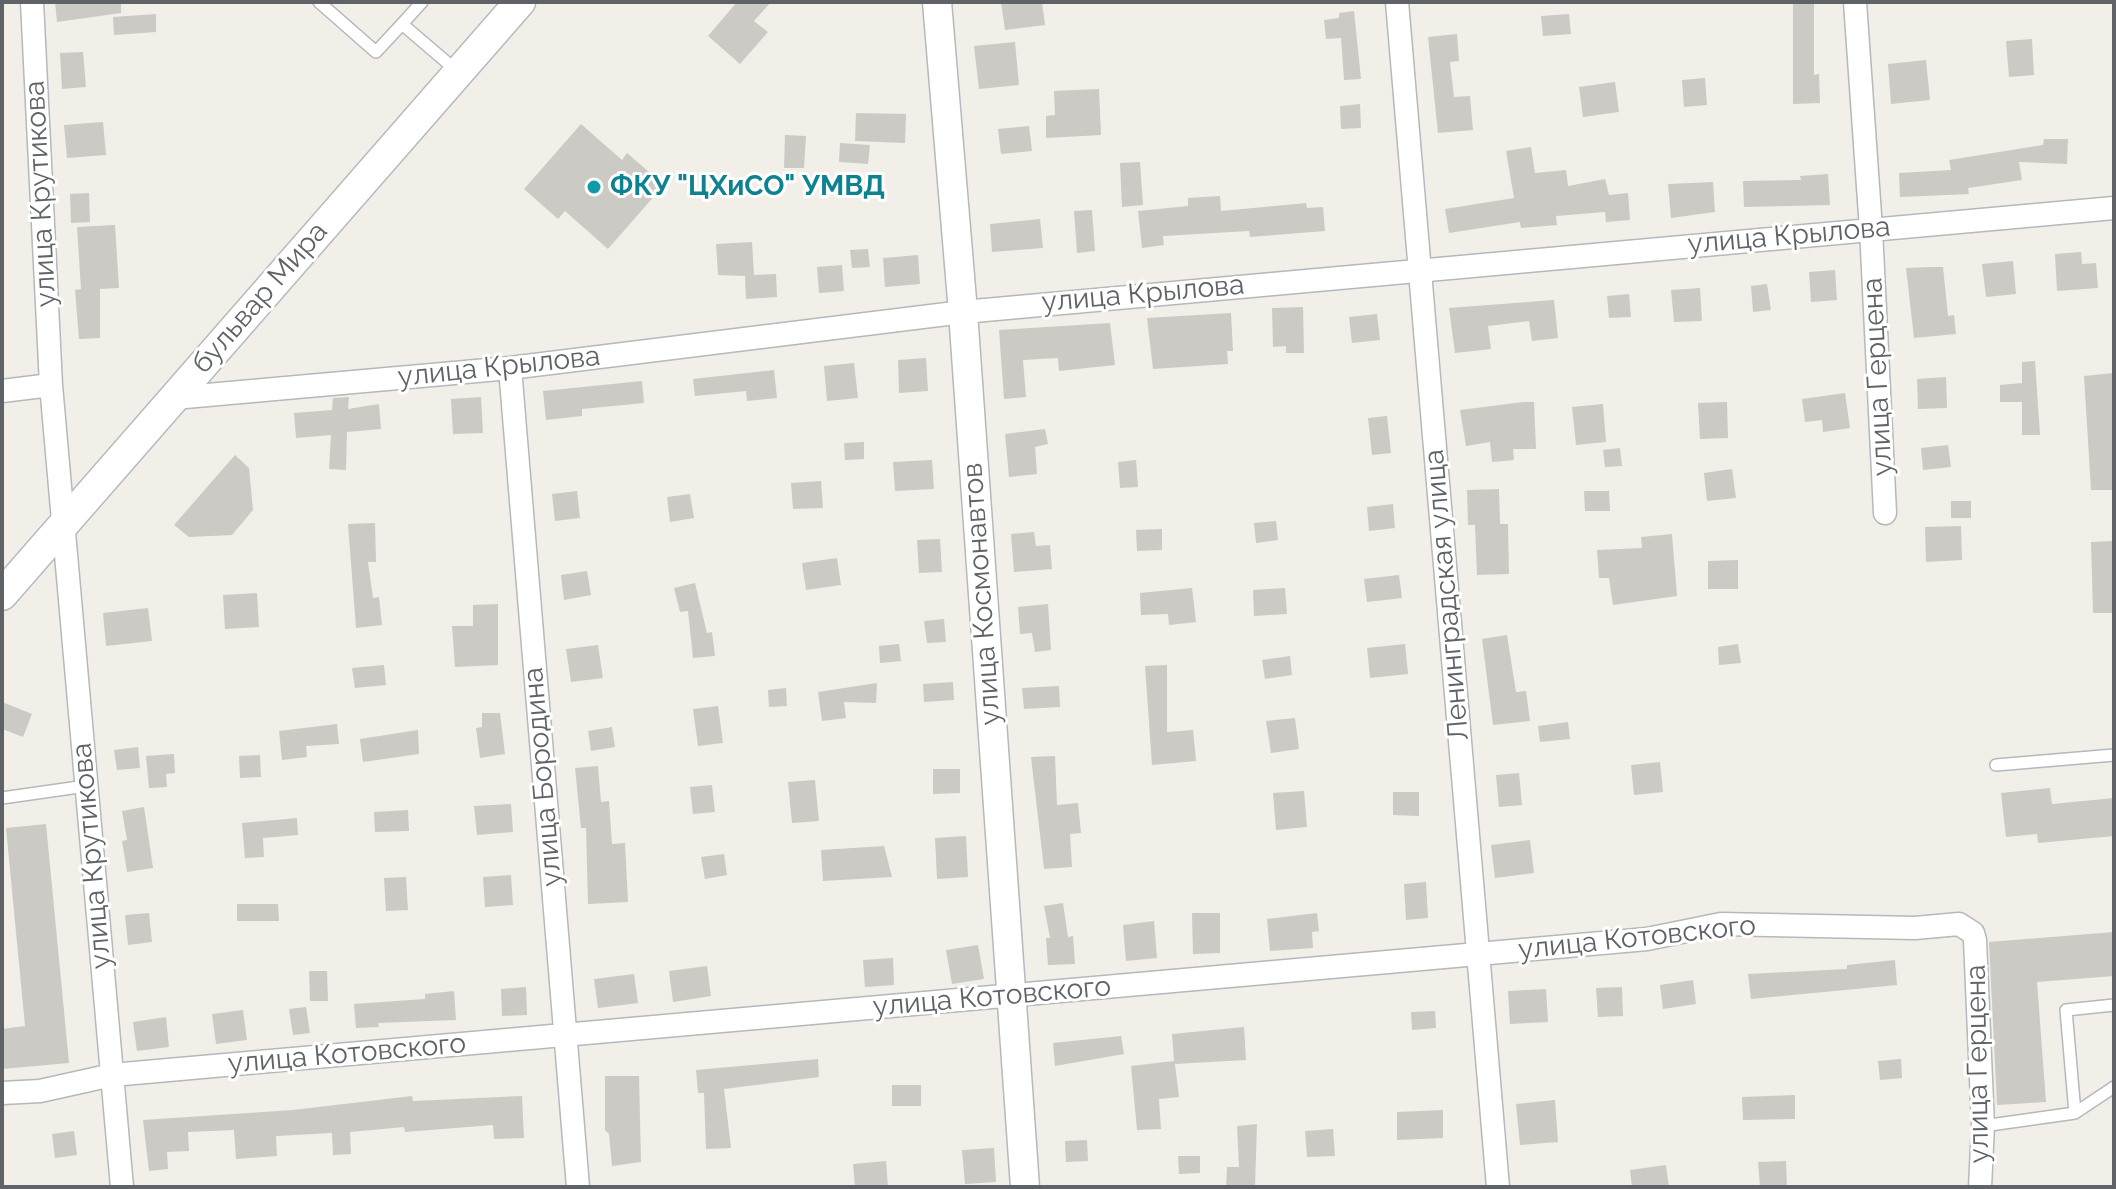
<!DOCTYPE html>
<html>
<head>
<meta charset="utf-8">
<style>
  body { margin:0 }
  #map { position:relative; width:2116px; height:1189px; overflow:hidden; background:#f1efe8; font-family:Raleway,sans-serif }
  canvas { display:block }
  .frame { position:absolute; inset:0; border:4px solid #5f6368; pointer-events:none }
</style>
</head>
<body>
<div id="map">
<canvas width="2116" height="1189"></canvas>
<div class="frame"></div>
</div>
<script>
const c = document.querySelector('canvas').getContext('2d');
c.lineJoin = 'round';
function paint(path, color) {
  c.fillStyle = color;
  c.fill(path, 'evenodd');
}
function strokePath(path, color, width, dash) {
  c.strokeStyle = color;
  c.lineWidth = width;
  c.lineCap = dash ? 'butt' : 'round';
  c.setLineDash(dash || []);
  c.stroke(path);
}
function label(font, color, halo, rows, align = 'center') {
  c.font = font + ' Raleway,sans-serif';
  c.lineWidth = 6;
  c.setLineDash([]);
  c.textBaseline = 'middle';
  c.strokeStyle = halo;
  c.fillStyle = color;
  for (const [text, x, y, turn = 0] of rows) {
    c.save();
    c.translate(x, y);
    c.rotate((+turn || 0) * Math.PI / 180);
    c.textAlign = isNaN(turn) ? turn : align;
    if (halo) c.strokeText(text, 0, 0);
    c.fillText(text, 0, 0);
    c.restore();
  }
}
const building = new Path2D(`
  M55,2h66v11l-64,9z
  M737,2h34l-17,19 14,11 -28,32 -32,-28z
  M1001,2h41l3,23 -40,5z
  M1793,2h21v73l5,-1 1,29 -27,1z
  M1354,11l7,68 -17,1 -3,-42 -15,1 -2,-19 15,-2v-5z
  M156,14v18l-42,3 -1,-18z
  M1569,14l2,20 -28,2 -2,-20z
  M1457,34l2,27 -9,1 4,35 16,-1 3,34 -35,3 -10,-96z
  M2032,39l2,36 -25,2 -3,-36z
  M1015,42l4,43 -40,4 -5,-43z
  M83,52l3,35 -24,2 -2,-36z
  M1926,60l4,40 -39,4 -3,-40z
  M1705,78l2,27 -23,2 -2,-27z
  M1615,82l4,30 -36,5 -4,-30z
  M1099,89l2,46 -55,3v-22l9,-1 -1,-24z
  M1360,104l1,24 -20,1 -1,-23z
  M856,113l50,1 -1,29 -50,-2z
  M103,122l3,33 -39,3 -3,-33z
  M581,124l41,36 5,-7 37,32 -56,64 -43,-38 -7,8 -34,-30z
  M1029,126l3,25 -31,3 -3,-25z
  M785,135l21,1 -2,32h-20z
  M2044,139h24l-1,25 -48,-2 3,18 -54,8 1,6 -69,3 -1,-24 52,-3 -2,-10 94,-15z
  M840,143l30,2 -2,19 -29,-2z
  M1531,147l4,26 31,-3 2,16 37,-7 4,16 19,-2 2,27 -24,2 -1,-10 -49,4 1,9 -36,3 -1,-6 -71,11 -4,-24 69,-11 -8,-47z
  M1140,162l3,43 -21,2 -2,-44z
  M1828,174l2,31 -86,2 -1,-26 58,-1 -1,-4z
  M1713,182l2,30 -44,6 -3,-34z
  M89,193l1,29 -19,1 -1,-29z
  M1220,196l1,15 85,-8 1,5 16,-1 2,24 -75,6 -1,-6 -86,5 1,9 -22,3 -4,-37 50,-5v-8z
  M1092,210l3,41 -18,2 -3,-42z
  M1040,219l3,29 -51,4 -2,-28z
  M115,225l4,63 -19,1v49l-21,1 -4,-49 6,-1 -4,-62z
  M752,242l2,33 22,-1 1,23 -31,2 -1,-23 -27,-1 -2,-31z
  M868,249l2,18 -18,1 -2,-18z
  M2081,252l1,12 14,-1 2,25 -41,3 -2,-37z
  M918,255l2,29 -35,3 -2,-29z
  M2013,261l3,33 -30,3 -4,-33z
  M842,265l2,26 -25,2 -2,-26z
  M1928,267h15l5,49 6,-1 2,19 -42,4 -8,-70z
  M1835,270l2,30 -26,2 -2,-30z
  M1767,284l4,26 -18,2 -2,-26z
  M1700,288l2,33 -28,1 -3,-32z
  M1629,294l2,23 -22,1 -2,-22z
  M1554,300l4,38 -26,3 -3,-20 -41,5 3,23 -36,4 -6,-45z
  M1303,307l1,46h-18v-7l-13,1 -1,-39z
  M1231,313l2,38h-6l1,13 -75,5 -6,-51z
  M1377,314l3,26 -28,3 -3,-26z
  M1110,323l5,42 -56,6 -1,-13 -35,2 3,37 -22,2 -5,-69z
  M926,358l2,33 -29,2 -1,-33z
  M2035,361l5,74h-18v-33h-22v-17l22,-2v-21z
  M854,363l4,35 -31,3 -3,-35z
  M774,370l3,28 -30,3 -1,-10 -51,5 -2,-17z
  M2114,373v117h-23l-7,-114z
  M1946,377l1,31 -29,1 -1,-30z
  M642,381l2,22 -62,6v7l-36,4 -3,-29z
  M1845,393l5,35 -27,4 -1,-12 -17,2 -3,-23z
  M349,397l-1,12 31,-5 2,25 -34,3 -1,38 -17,-1 2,-34 -35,3 -2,-25 38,-3 1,-12z
  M481,397l2,36 -30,1 -2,-35z
  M1523,402h11l2,47h-23l1,11 -22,2 -2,-20 -24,4 -6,-36z
  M1727,402l1,36 -28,1 -2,-36z
  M1603,404l3,38 -30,3 -4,-38z
  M1387,416l4,37 -19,2 -4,-37z
  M1045,429l3,15 -13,3 2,27 -28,3 -4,-43z
  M864,442v17l-19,1 -1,-17z
  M1948,445l3,22 -28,3 -2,-22z
  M1620,448l2,18 -17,1 -2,-17z
  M235,455l14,13 4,42 -21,25 -43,2 -15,-12z
  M932,460l2,29 -39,2 -2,-29z
  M1136,460l2,27 -18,1 -2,-26z
  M1732,469l4,29 -29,3 -3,-28z
  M821,481l2,27 -30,1 -2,-26z
  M1499,489l1,35h8l1,50 -32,1 -2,-50h-7l-1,-35z
  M577,491l3,27 -25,3 -3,-27z
  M1584,491h25l1,20h-25z
  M690,494l4,24 -24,4 -3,-25z
  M1951,501h20v17h-20z
  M1393,504l2,24 -26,3 -2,-24z
  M1276,521l2,19 -22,3 -2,-20z
  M375,523l1,39h-8l5,36 6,-1 3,28 -26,3 -8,-104z
  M1961,526l1,34 -36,2 -1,-35z
  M1162,529v21l-25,1 -1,-21z
  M1034,532l2,14 14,-1 2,24 -38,3 -3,-38z
  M1672,534l5,62 -64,9 -4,-27h-10l-2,-28 45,-2 -1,-11z
  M940,539l2,33 -23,1 -2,-33z
  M2114,541v72h-21l-2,-71z
  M837,558l4,27 -35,5 -4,-27z
  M1738,560v29h-30v-28z
  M587,571l4,24 -27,5 -3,-25z
  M1399,575l3,23 -35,4 -3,-23z
  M695,583l12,50 5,-1 3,24 -22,2 -5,-47 -8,1 -6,-24z
  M1192,588l4,34 -27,3 -1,-11 -27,1 -1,-22z
  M1285,588l2,26 -33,2 -1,-26z
  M257,593l2,34 -34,2 -2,-34z
  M498,604v61l-43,2 -3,-41h21v-21z
  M1048,604l3,46 -16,2 -3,-19 -12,1 -2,-27z
  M148,608l4,33 -46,5 -3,-33z
  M944,619l2,23 -19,1 -3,-22z
  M1507,635l9,57 10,-1 4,30 -37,4 -11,-86z
  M899,644l2,17 -21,2 -1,-17z
  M1405,644l3,30 -38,4 -3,-30z
  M1738,644l3,19 -22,2 -1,-18z
  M598,645l5,33 -32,4 -5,-33z
  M1290,656l2,19 -27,4 -3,-19z
  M384,665l2,20 -31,3 -3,-20z
  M1167,665v67l26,-2 3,31 -44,4 -7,-99z
  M953,682l1,18 -30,2 -1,-18z
  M877,683l-1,20 -32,-1 2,16 -24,3 -4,-29z
  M1059,686l1,21 -36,2 -2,-21z
  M786,688l1,18 -18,1 -1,-17z
  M2,702l30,12 -9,23 -21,-8z
  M718,706l5,37 -25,3 -5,-37z
  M482,713h18l5,41 -25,4 -4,-30 6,-1z
  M1295,718l4,31 -28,4 -5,-32z
  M1568,722l2,17 -30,3 -2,-16z
  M337,724l2,20 -33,2 1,11 -25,3 -3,-29z
  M612,727l3,20 -24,4 -3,-20z
  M418,730l1,24 -56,8 -3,-23z
  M138,747l2,21 -23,2 -3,-20z
  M174,754l1,19 -9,1 1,13 -18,1 -3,-32z
  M260,755l1,22 -21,1 -1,-22z
  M1055,756l2,49 21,-2 3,30 -11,1 2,33 -28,2 -13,-112z
  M1660,762l3,30 -29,3 -3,-30z
  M598,766l3,36 8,-1 3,43 13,-1 3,59 -40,2 -2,-76h-5l-6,-60z
  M933,769h27v24l-27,1z
  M1519,773l3,32 -23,2 -3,-32z
  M815,780l4,41 -27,2 -4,-41z
  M712,785l3,27 -22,2 -3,-27z
  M2050,788l2,16 62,-6v38l-76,7 -1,-9 -31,3 -5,-44z
  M1304,791l3,36 -31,3 -3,-37z
  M1393,792h26v24l-26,-1z
  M511,804l2,28 -36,3 -3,-29z
  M144,807l9,61 -26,4 -5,-31 5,-1 -5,-29z
  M408,810l1,21 -34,1 -1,-20z
  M297,818l1,17 -35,3 1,19 -19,1 -3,-35z
  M46,824l23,239 -67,6v-40l23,-3 -19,-198z
  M966,836l2,41 -31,2 -2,-41z
  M1530,840l4,33 -39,5 -4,-33z
  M884,846l8,31 -69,4 -2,-31z
  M724,854l3,21 -22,4 -4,-22z
  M511,875l2,30 -28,2 -2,-30z
  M406,877l2,33 -22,1 -2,-33z
  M1426,882l2,36 -22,2 -2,-36z
  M1063,903l5,34 5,-1 2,28 -27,1 -2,-27h4l-6,-32z
  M237,904h41l1,17h-42z
  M149,913l3,29 -24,3 -3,-30z
  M1192,913h28v40l-27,1z
  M1317,913l2,18 -7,1 1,16 -43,3 -3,-32z
  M1154,921l3,37 -31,3 -3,-36z
  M2114,932v44l-77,6 9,120 -49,3 -8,-163z
  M978,945l6,34 -32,5 -6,-34z
  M893,958l1,27 -29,2 -2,-27z
  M1895,960l2,25 -146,14 -3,-25 99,-5v-4z
  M707,966l4,30 -38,6 -4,-31z
  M309,971h18l1,30h-18z
  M634,974l4,29 -40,5 -4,-29z
  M1693,980l3,24 -33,5 -3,-24z
  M526,987l1,28 -25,1 -1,-27z
  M1622,987l1,29 -25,1 -2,-29z
  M1546,989l2,33 -38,2 -2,-33z
  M454,991l2,29 -78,3 1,4 -23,1 -2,-24 71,-5v-5z
  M306,1007l4,26 -17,2 -4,-26z
  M243,1010l4,30 -31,4 -4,-30z
  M1435,1011l1,17 -24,2 -1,-18z
  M166,1017l3,30 -32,4 -4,-29z
  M1244,1027l2,33 -71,4 4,33 -20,2 2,30 -24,1 -6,-64 43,-5 -2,-27z
  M1121,1036l3,18 -69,12 -2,-23z
  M818,1059l1,18 -95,12 7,59 -25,1 -2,-56h-6l-2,-23z
  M1901,1059l1,19 -22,2 -2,-19z
  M605,1076h34l2,86 -29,4 -3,-32 -4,-4z
  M892,1085h29v21h-29z
  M1795,1095v24l-52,1 -1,-23z
  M412,1096l1,5 109,-5 2,42 -30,1 -1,-14 -88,7 -1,-5 -54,5 1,22 -18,1 -1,-22 -56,3 1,20 -41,3 -2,-29 -46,2 1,19 -22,1 1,17 -19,2 -6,-51 150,-10z
  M1555,1100l3,42 -38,3 -4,-41z
  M1443,1110v28l-46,2v-28z
  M1257,1124l-2,63h-29l1,-20h12l-2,-41z
  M1333,1129l2,27 -28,1 -2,-26z
  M74,1131l3,24 -22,3 -3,-24z
  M1087,1140l1,21 -22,1 -1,-21z
  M994,1148l2,34 -31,2 -3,-34z
  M1178,1156h22v17l-21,1z
  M886,1161l2,26h-33l-2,-23z
  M1786,1161l1,26h-27l-2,-25z
  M1666,1165l3,22h-37l-2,-17z`);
const service = new Path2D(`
  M319,2l57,50 26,-28
  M422,2l-20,22 55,47
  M1996,765l118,-10
  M2,798l84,-12
  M2075,1113l-9,-103 48,-5
  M1983,1126l92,-13 39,-26`);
const minor = new Path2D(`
  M32,2l19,383
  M1397,2l101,1185
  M1855,2l16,227 14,284
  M510,368l68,819
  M2,391l49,-6 71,802
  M174,398l336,-30 453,-56 1151,-104
  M2,1093l38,-2 72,-16 1535,-136 74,-15 194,4 44,-4 14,9 2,7 8,186 -3,61`);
const tertiary = new Path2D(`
  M937,2l26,310 62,875`);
const secondary = new Path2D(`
  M2,595l518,-593`);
const markers = [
  [594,187,8,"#0f9aa8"]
];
const cultureNames = [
  ["ФКУ \"ЦХиСО\" УМВД",610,187]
];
const streetNames = [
  ["улица Крутикова",41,194,-93],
  ["улица Крылова",1789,236,-5],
  ["улица Крылова",1143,294,-5],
  ["бульвар Мира",260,298,-49],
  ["улица Крылова",499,367,-6],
  ["улица Герцена",1878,377,-93],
  ["улица Космонавтов",982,594,-94],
  ["Ленинградская улица",1447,595,-95],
  ["улица Бородина",543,777,-95],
  ["улица Крутикова",92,856,-95],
  ["улица Котовского",1637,938,-6],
  ["улица Котовского",992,997,-5],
  ["улица Котовского",347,1054,-5],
  ["улица Герцена",1978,1064,-91]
];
paint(building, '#cccac5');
strokePath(service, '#b5b8bc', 14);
strokePath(minor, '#b5b8bc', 25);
strokePath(tertiary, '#b5b8bc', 31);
strokePath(secondary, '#b6babf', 33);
strokePath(service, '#fff', 11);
strokePath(minor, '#fff', 22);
strokePath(tertiary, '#fff', 28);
strokePath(secondary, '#fff', 30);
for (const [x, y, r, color] of markers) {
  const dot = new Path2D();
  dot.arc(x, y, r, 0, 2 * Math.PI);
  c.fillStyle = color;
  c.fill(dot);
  strokePath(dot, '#fff', 3);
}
label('bold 28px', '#0d838f', '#fff', cultureNames, 'left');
label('28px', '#5f6368', '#fff', streetNames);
</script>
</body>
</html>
